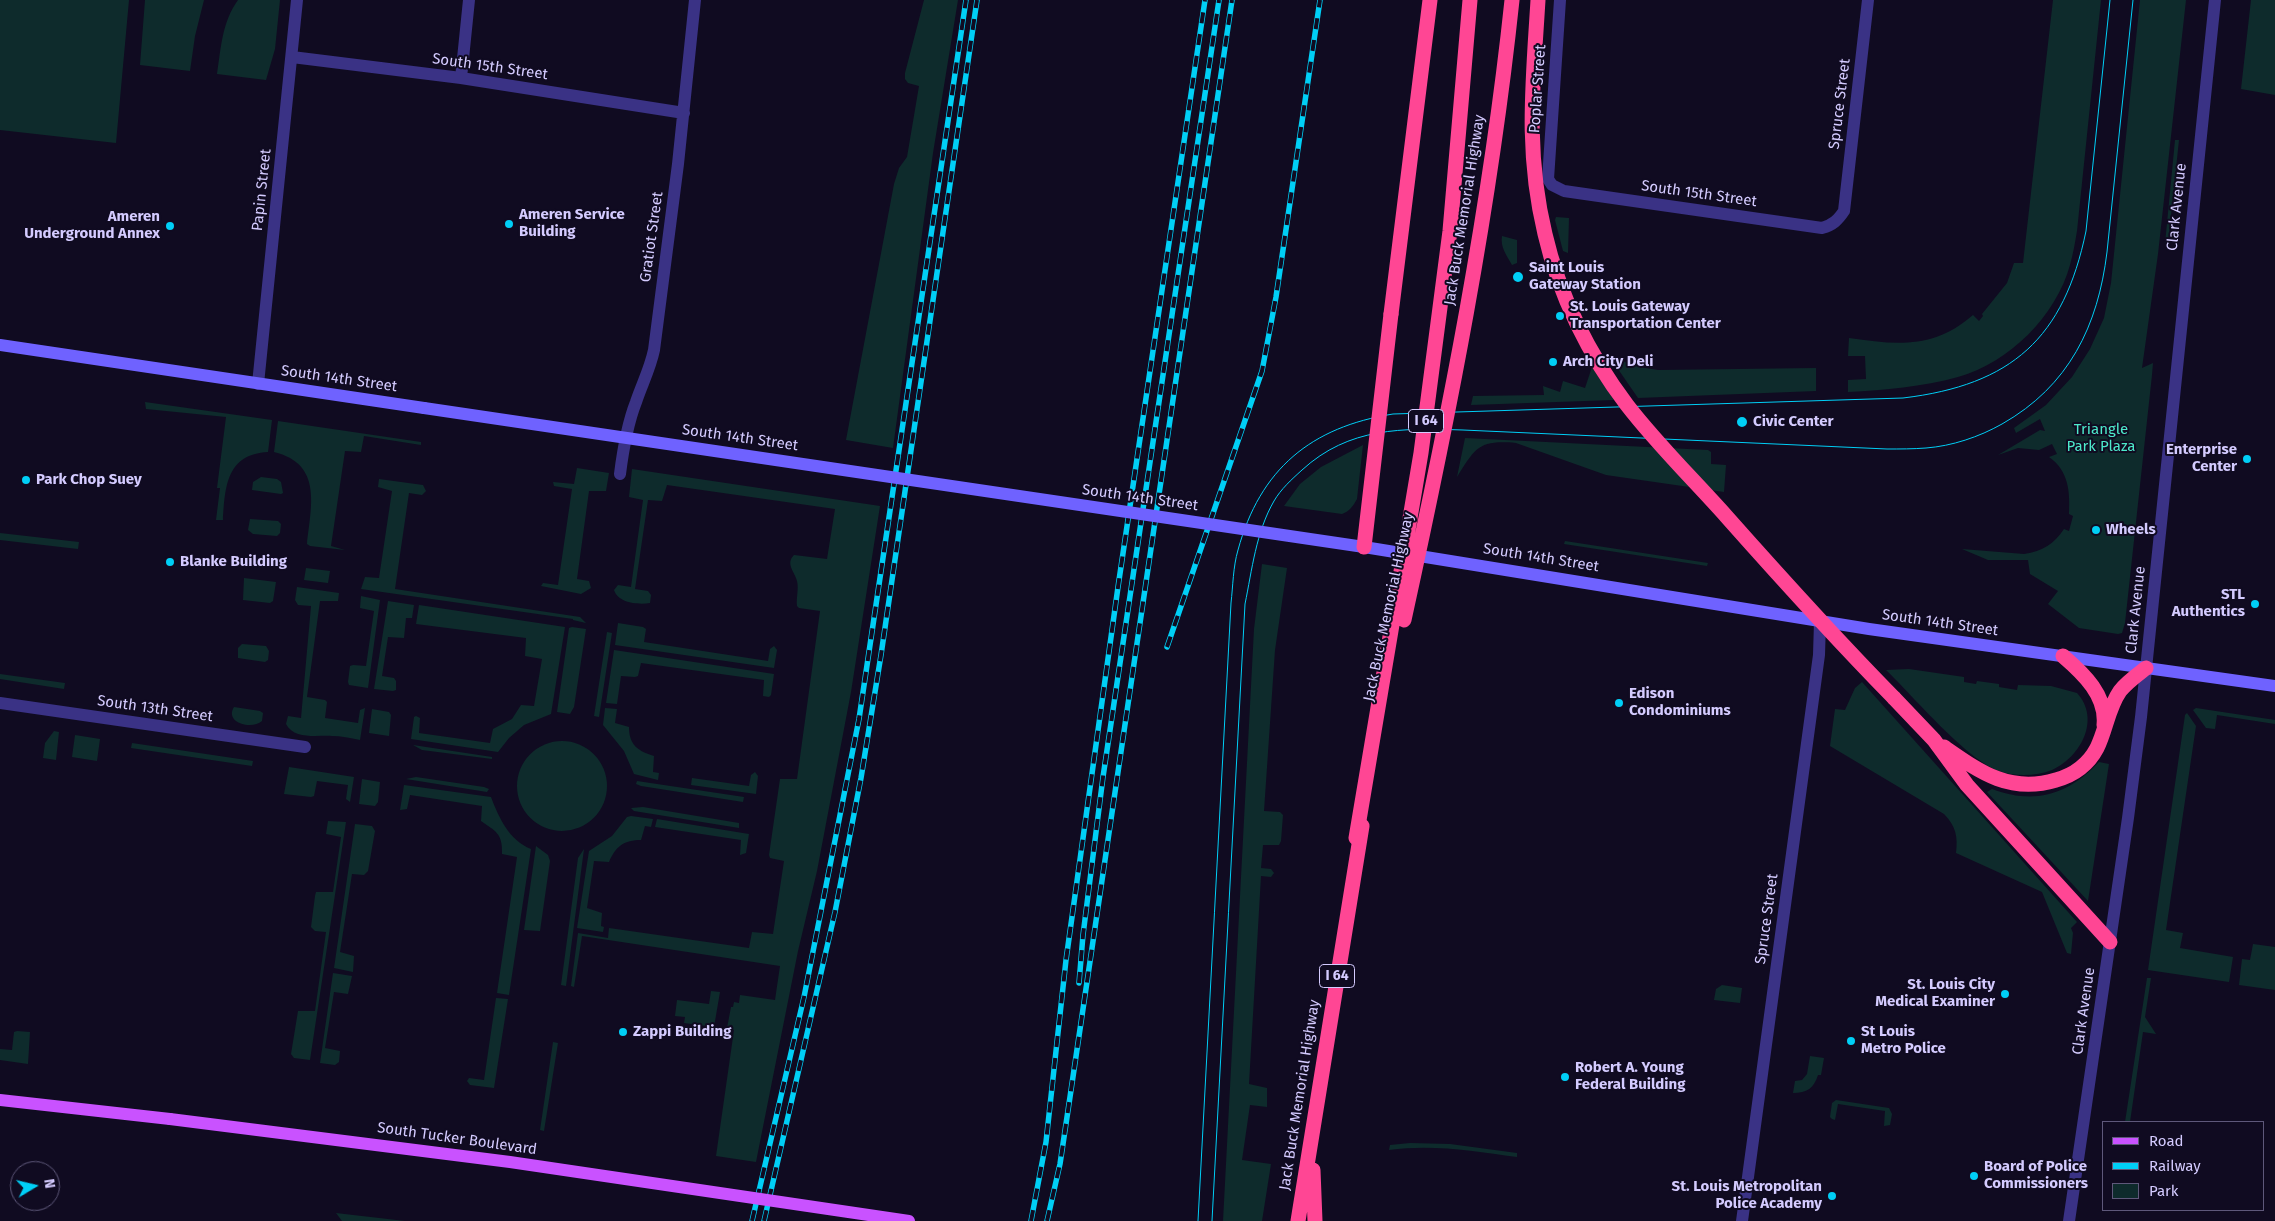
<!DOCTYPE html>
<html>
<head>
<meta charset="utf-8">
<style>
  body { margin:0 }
  #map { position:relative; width:2275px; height:1221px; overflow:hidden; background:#100b21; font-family:"Fira Sans",sans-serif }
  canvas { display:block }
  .legend { position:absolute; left:2102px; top:1121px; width:162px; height:90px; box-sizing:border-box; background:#100b21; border:1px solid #5e587a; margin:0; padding:6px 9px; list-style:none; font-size:15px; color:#d4cbff }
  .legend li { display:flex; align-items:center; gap:10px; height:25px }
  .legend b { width:25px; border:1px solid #5e587a }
  .north { position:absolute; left:10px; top:1161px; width:50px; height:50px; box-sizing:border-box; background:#100b21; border:1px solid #5e587a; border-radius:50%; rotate:81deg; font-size:14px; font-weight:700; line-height:20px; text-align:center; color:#d4cbff }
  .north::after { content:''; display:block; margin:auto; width:18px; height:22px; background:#00cff6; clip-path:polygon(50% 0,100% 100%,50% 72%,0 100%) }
</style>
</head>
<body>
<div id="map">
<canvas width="2275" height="1221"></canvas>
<ul class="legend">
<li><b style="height:6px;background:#c952ff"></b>Road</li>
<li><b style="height:6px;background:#00cff6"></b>Railway</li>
<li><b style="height:14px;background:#0e2b2c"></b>Park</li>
</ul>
<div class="north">N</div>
</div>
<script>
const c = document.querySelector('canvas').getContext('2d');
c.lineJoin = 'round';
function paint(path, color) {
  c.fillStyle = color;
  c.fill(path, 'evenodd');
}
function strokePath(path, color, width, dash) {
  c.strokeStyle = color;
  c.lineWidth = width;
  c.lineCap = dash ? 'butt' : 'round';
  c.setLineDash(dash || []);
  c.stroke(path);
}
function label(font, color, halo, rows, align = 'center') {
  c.font = font + ' "Fira Sans",sans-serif';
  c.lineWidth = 4;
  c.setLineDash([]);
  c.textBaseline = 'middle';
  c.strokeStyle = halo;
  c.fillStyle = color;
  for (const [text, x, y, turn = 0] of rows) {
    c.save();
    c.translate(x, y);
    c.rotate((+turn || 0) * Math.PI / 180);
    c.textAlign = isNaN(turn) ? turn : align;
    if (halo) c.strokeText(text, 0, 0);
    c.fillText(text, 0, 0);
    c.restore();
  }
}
const green = new Path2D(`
  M0,0h129l-13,143 -116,-13z
  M145,0h59l-9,36 -5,35 -50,-6z
  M238,0h42l-5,49 -9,31 -49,-6c4,-26 5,-52 21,-74z
  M924,0h34l-25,153 -40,295 -47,-8 48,-256 5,-16 8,-11 12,-71 -11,-3 -3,-4v-6z
  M2053,0h48l-24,231c-2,12 -4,23 -7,34 -14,51 -61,98 -112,112 -36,10 -73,13 -110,15v-12l18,-1 -1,-23h-17l1,-18c48,7 85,11 124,-23l6,6 4,-5 -1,-2 25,-31 7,-20h9z
  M2140,0h46l-28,254 -16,114 11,-5 -1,12 -27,248 -3,10 -4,1 -39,-6 -31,-24 10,-13 -28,-17 -2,-14h-40l-26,-11 62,5c19,-3 30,-10 40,-25l5,2 4,-15 -4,-2c1,-22 0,-43 -20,-57l8,-3 -5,-10 -13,6 -21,-2 -20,7 42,-25 5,1 -5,-12 -24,14 -2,-5 32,-23 26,-28 18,-28 14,-31 7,-35z
  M2251,0h24v95l-34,-6z
  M2175,140h4l-11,104h-3z
  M1556,217l13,1 -1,35 -5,-2 -8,-31z
  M1502,236l15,4v23l-5,2c-5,-9 -12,-18 -10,-29z
  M1609,356l30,11 19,3 158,-2v23l-178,7z
  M1592,367l22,33 -143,5 2,-9 71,-1 -1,-9 17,6 3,-11 22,7z
  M145,402l127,18 -4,32c-42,2 -43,36 -45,68h-7l4,-32h-3l9,-71 -80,-8z
  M278,421l143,21v3l-57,-9 -3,16 -16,-1 -14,95 14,4 -35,-4 -3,-2c4,-38 16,-80 -33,-92z
  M1465,438l243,12 3,2v12l15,1 -2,27 -118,-17 -90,-32c-37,-3 -40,4 -59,34z
  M1363,445l-6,54c-4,7 -7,12 -15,15l-58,-8 16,-22 21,-17z
  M577,468l32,5 -3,18h-17l-12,88 12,2 2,7 -10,6 -40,-8 2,-3 15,2 14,-96 -18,-3 -1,-4 21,2z
  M632,469l248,37 -29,186 -34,179 -19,80 -42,211 -40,-6 18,-126 -7,-2 4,-21h2l1,-5 5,1 1,-8 35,5 5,-34 -198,-30 -8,51 -3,-1 7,-53 30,5 1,-10 140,20 3,-16 21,2 11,-73 -14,-3 -1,-3 11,-76h17l23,-168 -21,-3 -2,-2c-1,-8 2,-17 0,-25 -2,-9 -12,-17 -3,-26l33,4 8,-50 -168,-24 -5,16 -14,-1 -13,89 13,2 3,4 -1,8c-12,2 -32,0 -36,-13l4,-5 13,2 12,-87 -14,-3z
  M261,477l16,2 4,3 2,11 -2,1 -29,-4 1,-8z
  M379,479l44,6 3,6 -4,4 -13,-2 -14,96 185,28 6,6 -13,-3v-1l-212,-30 4,-12 14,1 13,-87 -14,-4z
  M250,519l28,2 3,3 -1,9 -3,3 -24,-2 -5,-4z
  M0,533l79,9 -1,7 -78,-9z
  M1565,541l143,22 -1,3 -143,-22z
  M1262,564l25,4 -12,82 -11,161 16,1 3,3 -2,26 -2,4h-16l-2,23 10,1 3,4 -3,4 -10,-1 -12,208 18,4v19l-17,-2 -8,55 29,4 -9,57h-39l31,-592z
  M306,568l24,3 -2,12 -24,-3z
  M244,578l32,4 -3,19 -3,2 -27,-3z
  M297,587l42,6 -1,8h-18l-13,96 18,3 2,2 -2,16 33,5 2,-13 5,-2 -5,32c-10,-2 -19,-4 -28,-4 -15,-1 -38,4 -46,-12l2,-8 13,2 10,-112 -13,-1 -3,-5z
  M361,596l19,4 -12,88 -19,-3 -1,-3 2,-16 3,-1 13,1 8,-55 -14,-3z
  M388,601l26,4 -2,13h-6l-2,20 -16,-1 -6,39 12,2 2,3v9l-3,1 -19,-2z
  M419,605l146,22 -14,87 -27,11 -15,13 -11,14 -87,-13 3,-22 2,-1 4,2 -1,15 71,10 3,-14 19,-10 9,-14 13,1 8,-47 -17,-3 1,-18 -110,-14z
  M618,623l25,4 3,2 -2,13 124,19 2,-12 4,-3 3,4 -3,18 -159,-23z
  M572,627l14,2 -12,78 -4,7 -13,-2 12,-84z
  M607,632l5,1 -13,84 -5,-1z
  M242,644l24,2 3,5 -1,9 -3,2 -27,-4v-10z
  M614,650l160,24 -3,21 -2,2 -6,-1 1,-16 -123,-17 -3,13 -3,1 -14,-1 -4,28 -11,-1z
  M1909,669l55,8v5l12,2 1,-3 22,3v3l18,3 1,-5 33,1 26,7c24,26 4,64 -25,77 -15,6 -37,7 -53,1 -32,-11 -86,-75 -113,-101z
  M0,674l65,9 -1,6 -64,-10z
  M1862,682l215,240 -6,6 2,5 -2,21 -4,-1 -25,-61 -86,-39c2,-16 0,-27 -12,-39l-114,-68 5,-37 10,1 10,-22z
  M234,707l26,4 3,2 -1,8c-10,9 -38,2 -28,-14z
  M605,708l12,1 -2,14 14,4c0,18 9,24 25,29l-1,16 6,1 -1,7 -24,-6 -10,-23 -21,-26z
  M2196,708l79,12v4l-58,-9 -2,14 -9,-1 -13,-18z
  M372,709l17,3 2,3 -2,21 -20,-3z
  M2187,713l9,13 -30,204 17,3 -3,15 53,9 -4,25 -81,-12 37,-255z
  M54,731l5,1 -3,28 -13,-2 2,-15z
  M75,735l25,4 -3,22 -25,-4z
  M517 786a45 45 0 1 1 90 0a45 45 0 1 1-90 0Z
  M132,743l121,18 -1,5 -121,-18z
  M413,745l79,12v2l-70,-9z
  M2099,762l10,2 -21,137 -101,-109 5,-3c42,16 76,6 107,-27z
  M289,767l65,10 -4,25 -4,-3 2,-14 -31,-4 -3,15 -3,1 -27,-3z
  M755,772l3,4 -2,18 -65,-9 1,-7 57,8 2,-11z
  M416,777l68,10 5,2 -2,3 -81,-13z
  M362,779l18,3 -2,20 -3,4 -16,-2z
  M637,781l107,16 -1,5 -102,-16 -5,-2z
  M404,785l87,12c8,21 18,43 40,52l-22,146 -12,-2 20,-136 -15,-3c1,-21 -7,-23 -21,-33l1,-15 -72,-11 -3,14 -7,1z
  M643,807l96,16v5l-105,-17 -3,-3z
  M631,816l22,3 -2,8 -6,-1 -4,14c-17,0 -25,6 -32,22l-15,-1 -7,47 15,5 -1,13 3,1 -1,5 -26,-4 12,-77 23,-15 15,-19z
  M657,819l92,15 -3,19 -6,2 1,-15 -86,-13z
  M328,821l18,1 -36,238 -16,-2 -3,-4 7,-43h17l11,-79 -11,-1 -4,-4 4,-31 1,-4h17l8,-55 -15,-3z
  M355,824l17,2 3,5 -7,40 -4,4 -12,-1 -12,78 14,4 -1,16 -19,-4z
  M536,846l12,9 2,6 -10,70 -16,-1z
  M584,849l-18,137 -5,-1 17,-127z
  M2253,944l22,3v43l-36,-5 3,-26 8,1z
  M333,973l19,3 -4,18 -14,-2 -9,56 15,3 -1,11 -4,3 -15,-2z
  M2147,978h4l-6,39 11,17 -13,-2 -13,90h-5z
  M1722,985l20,3 -2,15 -26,-3 2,-11z
  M711,991l9,1 -6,35 -30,-4 1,-6 -10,-1 2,-16 32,4z
  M496,998l12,1 -14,89 -24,-3 -3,-4 2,-3 15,2z
  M17,1031l13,1 -2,32 -28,-4v-11l12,1 2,-18z
  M553,1042l5,1 -14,88 -4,-1z
  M1810,1056l14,2 -3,17h-3c-4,13 -11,18 -25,18l2,-12 7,-1 5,-6z
  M1836,1100l53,8 3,6 -2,11 -6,1 1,-15 -47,-7 -3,16 -3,-1 -2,-2 2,-14z
  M1410,1143l40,1 67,9v4c-43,-6 -85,-13 -128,-7l1,-5z
  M336,1213l69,8h-63z`);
const minor = new Path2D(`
  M1560,0l-12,179 4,6 12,6 258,37c11,-3 16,-8 22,-17l24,-211
  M292,57l169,21 223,35
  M461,78l8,-78
  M258,384l39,-384
  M620,474c3,-24 7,-49 16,-72 6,-18 14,-33 18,-52l24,-186 17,-164
  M0,703l305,44
  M1742,1221l77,-566 1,-33`);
const tertiary = new Path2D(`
  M2069,1221l59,-403 13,-101 74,-717`);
const secondary = new Path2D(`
  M0,345l424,63
  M1364,547l505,82 406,57`);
const primary = new Path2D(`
  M0,1100l170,19`);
const motorway = new Path2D(`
  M1391,314l39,-314
  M2063,656c21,18 44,40 41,69
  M1894,698l40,42 33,45 143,157
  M1944,747c36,25 66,47 112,33 18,-5 32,-15 41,-32 9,-18 11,-40 23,-57 7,-9 17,-16 26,-23
  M1313,1170l2,51
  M1298,1221l64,-395`);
const tram = new Path2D(`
  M1198,1221l33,-618c2,-17 2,-36 7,-53 22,-81 73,-123 155,-136l510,-16c109,-13 161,-60 183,-167l24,-231
  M1212,1221l33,-617c7,-34 11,-72 29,-103 7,-12 17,-21 28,-31 47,-43 100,-42 161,-40l424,19c13,0 26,0 39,-1 26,-2 53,-11 76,-24 67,-38 96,-98 105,-172l26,-252`);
const rail = new Path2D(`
  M1167,647l95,-276 14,-74 44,-297
  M1079,983l4,-48 20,-158 116,-777
  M752,1221l52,-224 55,-278 107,-719
  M764,1221l71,-309 26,-134 20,-123 96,-655
  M1031,1221l15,-79 20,-182 52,-373 87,-587
  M1047,1221l13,-57 10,-67 162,-1097`);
const secondaryBridge = new Path2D(`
  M424,408l940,139`);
const primaryBridge = new Path2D(`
  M170,1119l340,43 399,59`);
const motorwayBridge = new Path2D(`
  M1538,0c-5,83 -13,151 7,234 14,61 44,121 82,171 30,39 66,74 99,111 55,62 110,123 168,182
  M1364,547l27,-233
  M1404,620c45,-205 86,-411 108,-620
  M1356,838l65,-385 29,-222 20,-231`);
const markers = [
  [509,224,5,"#00cff6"],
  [170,226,5,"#00cff6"],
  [1518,277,6,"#00cff6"],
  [1560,316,5,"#00cff6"],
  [1553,362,5,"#00cff6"],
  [1742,422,6,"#00cff6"],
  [2247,459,5,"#00cff6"],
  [26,480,5,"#00cff6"],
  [2096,530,5,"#00cff6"],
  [170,562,5,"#00cff6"],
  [2255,604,5,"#00cff6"],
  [1619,703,5,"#00cff6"],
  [2005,994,5,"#00cff6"],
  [623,1032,5,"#00cff6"],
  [1851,1041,5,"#00cff6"],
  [1565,1077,5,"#00cff6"],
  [1974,1176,5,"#00cff6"],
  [1832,1196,5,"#00cff6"]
];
const shields = [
  [1426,421,35],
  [1337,976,35]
];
const shieldNames = [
  ["I 64",1426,421],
  ["I 64",1337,976]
];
const streetNames = [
  ["South 15th Street",490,67,8],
  ["Poplar Street",1538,89,-86],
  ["Spruce Street",1840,104,-83],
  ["Papin Street",262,190,-84],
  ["South 15th Street",1699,194,8],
  ["Clark Avenue",2177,207,-84],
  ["Jack Buck Memorial Highway",1465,210,-81],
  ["Gratiot Street",652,237,-82],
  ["South 14th Street",339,379,8],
  ["South 14th Street",740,438,8],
  ["South 14th Street",1140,498,8],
  ["South 14th Street",1541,558,9],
  ["Jack Buck Memorial Highway",1389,607,-78],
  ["Clark Avenue",2136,610,-84],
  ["South 14th Street",1940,623,8],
  ["South 13th Street",155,709,8],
  ["Spruce Street",1767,919,-82],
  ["Clark Avenue",2084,1011,-82],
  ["Jack Buck Memorial Highway",1300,1095,-81],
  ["South Tucker Boulevard",457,1139,8]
];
const poiNames = [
  ["Ameren Service",519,215],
  ["Building",519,232],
  ["Ameren",160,217,"right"],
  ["Underground Annex",160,234,"right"],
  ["Saint Louis",1529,268],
  ["Gateway Station",1529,285],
  ["St. Louis Gateway",1570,307],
  ["Transportation Center",1570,324],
  ["Arch City Deli",1563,362],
  ["Civic Center",1753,422],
  ["Enterprise",2237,450,"right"],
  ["Center",2237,467,"right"],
  ["Park Chop Suey",36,480],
  ["Wheels",2106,530],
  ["Blanke Building",180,562],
  ["STL",2245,595,"right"],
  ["Authentics",2245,612,"right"],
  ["Edison",1629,694],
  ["Condominiums",1629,711],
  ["St. Louis City",1995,985,"right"],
  ["Medical Examiner",1995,1002,"right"],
  ["Zappi Building",633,1032],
  ["St Louis",1861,1032],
  ["Metro Police",1861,1049],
  ["Robert A. Young",1575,1068],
  ["Federal Building",1575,1085],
  ["Board of Police",1984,1167],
  ["Commissioners",1984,1184],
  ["St. Louis Metropolitan",1822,1187,"right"],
  ["Police Academy",1822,1204,"right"]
];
const parkNames = [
  ["Triangle",2101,430],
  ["Park Plaza",2101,447]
];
paint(green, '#0e2b2c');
strokePath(minor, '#3a3285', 12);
strokePath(tertiary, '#3a3285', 12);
strokePath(secondary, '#6f62ff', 12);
strokePath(primary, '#c952ff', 12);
strokePath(motorway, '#ff4694', 15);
strokePath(tram, '#00cff6', 1);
strokePath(rail, '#00cff6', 5.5);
strokePath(rail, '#100b21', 4, [11]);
strokePath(secondaryBridge, '#6f62ff', 12);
strokePath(primaryBridge, '#c952ff', 12);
strokePath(motorwayBridge, '#ff4694', 15);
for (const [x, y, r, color] of markers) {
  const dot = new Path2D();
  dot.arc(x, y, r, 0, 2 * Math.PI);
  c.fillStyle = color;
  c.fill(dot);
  strokePath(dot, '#100b21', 2);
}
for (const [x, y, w] of shields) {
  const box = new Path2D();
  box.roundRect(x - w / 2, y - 11.5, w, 23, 4);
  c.fillStyle = '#100b21';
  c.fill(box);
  strokePath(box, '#d4cbff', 1);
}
label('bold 14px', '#d4cbff', null, shieldNames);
label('15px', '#d4cbff', '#100b21', streetNames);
label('bold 15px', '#d4cbff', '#100b21', poiNames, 'left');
label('15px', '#4de9cb', '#100b21', parkNames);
</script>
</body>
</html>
